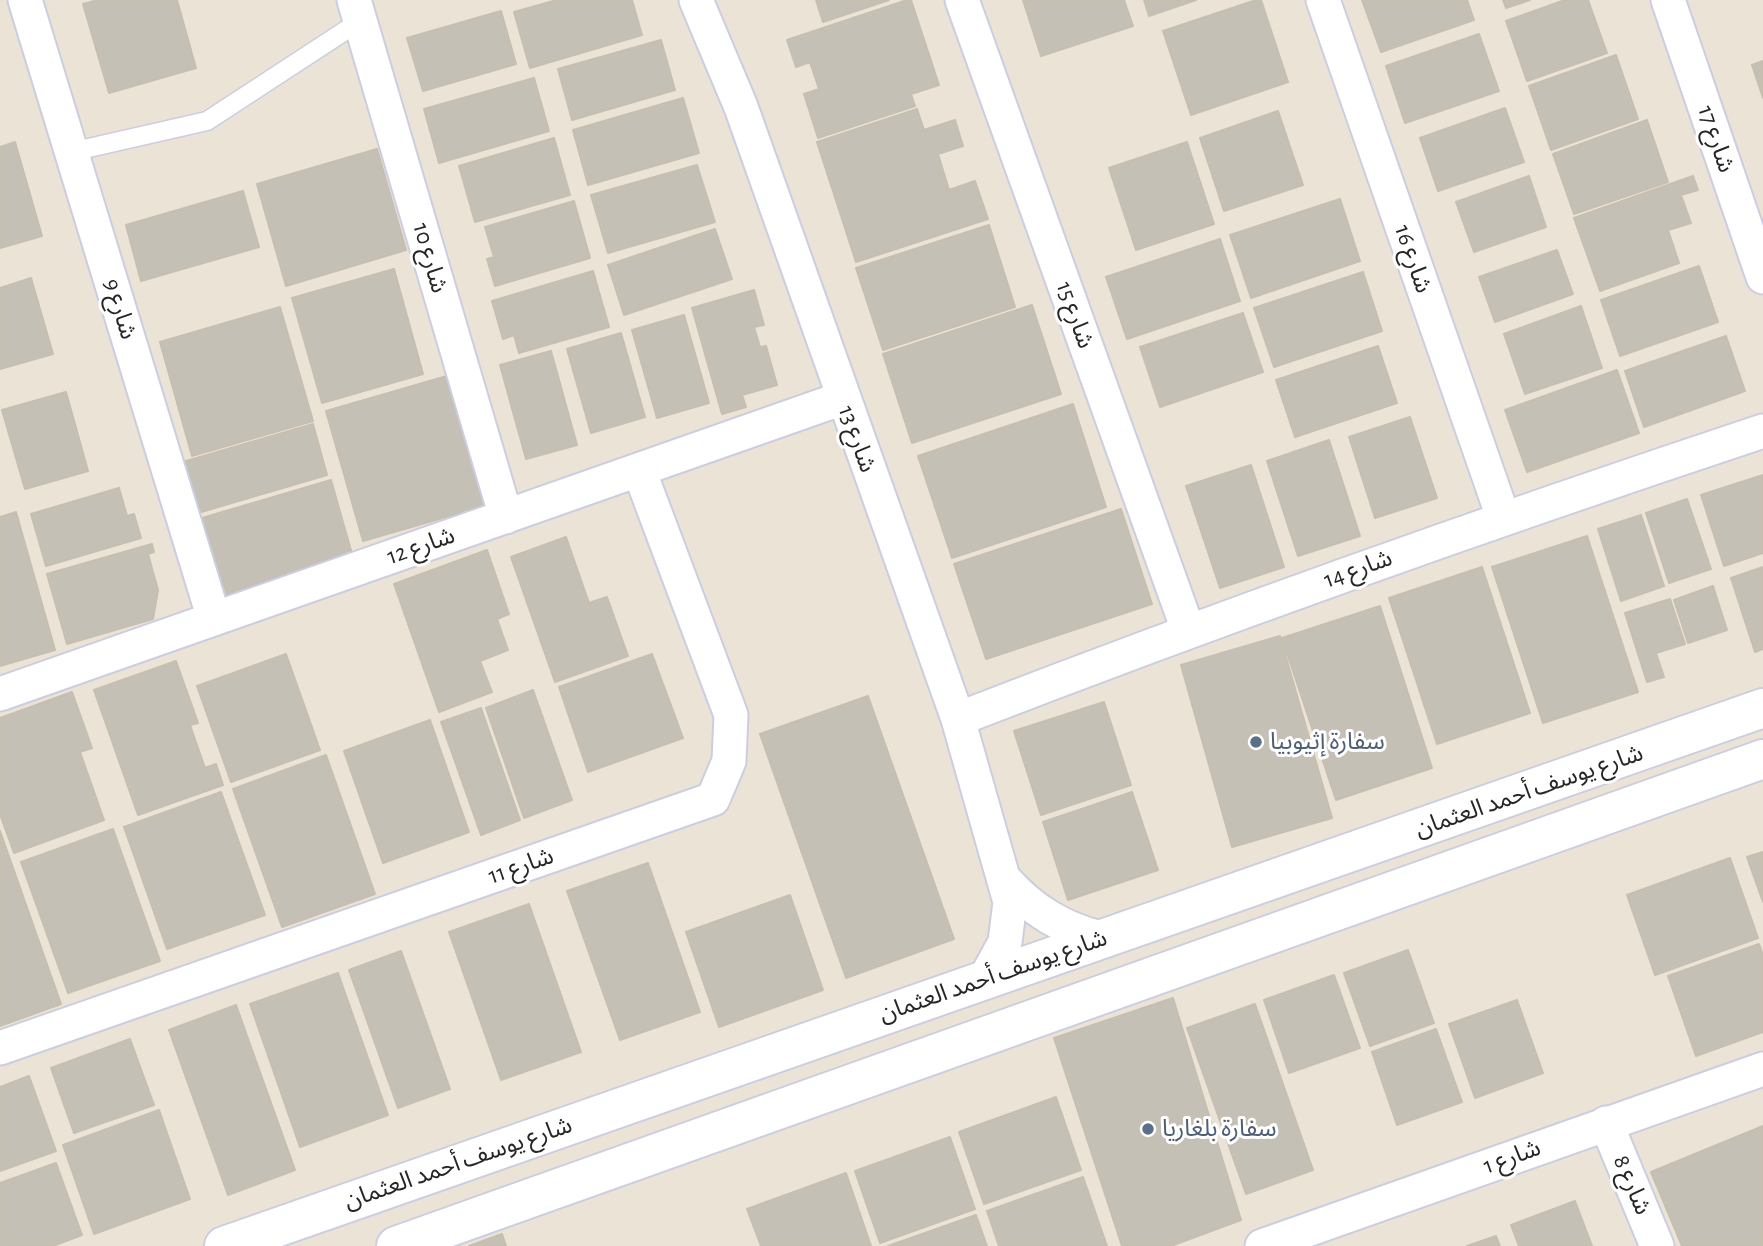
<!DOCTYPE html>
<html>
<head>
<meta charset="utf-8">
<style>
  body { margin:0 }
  canvas { display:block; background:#ebe3d6 }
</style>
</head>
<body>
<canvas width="1763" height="1246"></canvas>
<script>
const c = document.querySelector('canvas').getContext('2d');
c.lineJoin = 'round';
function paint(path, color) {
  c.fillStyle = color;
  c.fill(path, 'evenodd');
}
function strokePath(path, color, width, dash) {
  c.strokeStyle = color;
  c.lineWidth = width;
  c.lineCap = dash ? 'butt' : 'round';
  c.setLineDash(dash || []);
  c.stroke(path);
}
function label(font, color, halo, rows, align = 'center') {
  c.font = font + ' "Alegreya Sans","Noto Sans Arabic",sans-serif';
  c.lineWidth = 6;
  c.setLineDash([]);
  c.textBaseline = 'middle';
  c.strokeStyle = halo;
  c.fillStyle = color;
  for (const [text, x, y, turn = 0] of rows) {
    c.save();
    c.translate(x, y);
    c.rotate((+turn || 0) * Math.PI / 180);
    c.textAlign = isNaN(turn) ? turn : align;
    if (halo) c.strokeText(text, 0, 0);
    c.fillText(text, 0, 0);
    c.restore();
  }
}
const building = new Path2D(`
  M98,0h79l19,68 -87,25 -26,-89z
  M557,0h75l10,35 -112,33 -16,-56z
  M816,0h73l-66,22z
  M907,0h4l28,85 -28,9 4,12 -97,32 -14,-44 15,-5 -9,-27 -14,5 -9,-27z
  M1023,0h101l9,26 -92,30z
  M1144,0h52l-47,16z
  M1256,0h5l27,82 -97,33 -28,-84z
  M1362,0h105l7,20 -93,32z
  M1503,0h27l-24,8z
  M1565,0h23l19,53 -80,28 -21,-60z
  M501,11l15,53 -93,27 -16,-53z
  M1479,34l20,57 -94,32 -19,-57z
  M661,40l14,50 -103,30 -14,-51z
  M1616,55l22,64 -87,31 -22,-64z
  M1763,61v37l-11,-33z
  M534,78l15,53 -110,32 -15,-54z
  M683,98l16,55 -111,32 -15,-55z
  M1505,108l19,54 -86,29 -18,-53z
  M917,109l7,21 31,-10 8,26 -25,8 11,36 26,-9 13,38 -132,43 -39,-120z
  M1278,111l25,74 -79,26 -24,-73z
  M1647,120l21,62 -94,32 -21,-60z
  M554,138l16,57 -95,27 -16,-56z
  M15,142l27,94 -42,12v-101z
  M1187,142l27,82 -78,26 -27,-82z
  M377,149l29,101 -120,36 -29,-102z
  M697,165l18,57 -107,31 -17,-58z
  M1529,176l17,51 -72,25 -18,-50z
  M1693,176l5,14 -17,5 10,28 -23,7 11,33 -79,28 -26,-73z
  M243,191l16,56 -118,34 -15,-56z
  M1340,199l20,62 -109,37 -21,-63z
  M574,201l16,57 -95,28 -8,-27 7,-2 -9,-30z
  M989,225l26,82 -132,43 -27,-82z
  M715,229l17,50 -108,36 -16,-50z
  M1220,239l20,62 -113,38 -21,-62z
  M1557,250l16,44 -78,28 -16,-45z
  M1699,266l19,56 -98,34 -19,-56z
  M394,269l29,105 -101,29 -30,-105z
  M593,271l16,56 -90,26 -5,-18 -11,4 -11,-38z
  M1363,272l19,59 -108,36 -20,-59z
  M31,278l22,76 -53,15v-81z
  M754,290l10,35 -10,2 6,20 6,-1 11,39 -35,10 4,12 -24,7 -30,-106z
  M1032,305l29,89 -149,49 -29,-89z
  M1581,306l21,62 -77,26 -21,-60z
  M280,307l33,114 -121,35 -32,-114z
  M1243,313l20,59 -103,35 -20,-60z
  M684,315l25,88 -52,15 -25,-88z
  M621,333l24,84 -54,16 -24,-84z
  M1726,336l19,55 -101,36 -19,-56z
  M1378,346l19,57 -102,34 -19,-57z
  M551,351l26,94 -51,14 -26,-94z
  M1617,370l22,63 -112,39 -22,-62z
  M447,376l37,130 -121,35 -37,-130z
  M66,392l22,79 -63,18 -23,-79z
  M1073,404l33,103 -154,51 -34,-102z
  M1410,417l27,81 -62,20 -26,-81z
  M313,424l14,51 -136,40 -15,-51z
  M1329,440l31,96 -62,20 -31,-95z
  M1251,465l33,102 -64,21 -34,-102z
  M1763,475v78l-39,13 -23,-71z
  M331,480l23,81 -139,41 -23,-81z
  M119,488l8,28 7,-2 7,24 -95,28 -15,-52z
  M1687,499l24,70 -42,14 -23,-70z
  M1121,509l31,95 -166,55 -32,-95z
  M16,512l39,138 -55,16v-149z
  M1641,515l23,71 -43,15 -23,-72z
  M1587,536l51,156 -95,31 -51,-156z
  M566,537l23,66 18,-6 21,59 -73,26 -44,-125z
  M152,544l2,8 -6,2 10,36 -5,29 -86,25 -20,-70z
  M487,550l22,64 -12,5 11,31 -28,11 12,31 -53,20 -45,-128z
  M1482,567l48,146 -93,31 -48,-146z
  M1763,567v82l-8,3 -24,-74z
  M1713,586l14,44 -39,13 -14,-43z
  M1670,599l15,45 -29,9 8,24 -17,5 -22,-69z
  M1380,606l52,162 -96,32 -54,-162z
  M1280,636l52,182 -100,29 -51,-182z
  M286,654l34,96 -89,32 -34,-96z
  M652,654l31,84 -95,34 -29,-85z
  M176,661l22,62 -8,2 15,43 11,-4 7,21 -85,30 -44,-125z
  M533,690l39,110 -48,18 -38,-110z
  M72,692l20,56 -12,4 24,68 -90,33 -14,-39v-96z
  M868,696l86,243 -108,39 -86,-244z
  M1104,702l27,83 -90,30 -27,-84z
  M481,708l39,112 -39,15 -40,-113z
  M430,720l39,112 -86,31 -39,-112z
  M326,755l49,139 -93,33 -49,-138z
  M221,792l44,123 -98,34 -43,-122z
  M1132,792l26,78 -90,30 -25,-78z
  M113,829l47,132 -92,32 -47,-131z
  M0,831l61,173 -61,22z
  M1763,852v50l-16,-45z
  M1730,858l28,80 -103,37 -28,-80z
  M648,863l52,149 -80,28 -53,-149z
  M790,895l33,95 -104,37 -33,-95z
  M529,904l52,148 -80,28 -52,-148z
  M1759,944l4,11v77l-67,24 -28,-80z
  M1408,950l26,73 -64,23 -26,-73z
  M401,951l49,138 -52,19 -49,-138z
  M338,973l50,142 -88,32 -50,-143z
  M1334,975l26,73 -71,25 -25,-73z
  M1173,998l68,222 -70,26h-49l-68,-208z
  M1517,1000l26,73 -68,25 -26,-74z
  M1255,1004l58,166 -67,24 -59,-166z
  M236,1005l59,165 -67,25 -59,-165z
  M1436,1029l26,73 -65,23 -25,-73z
  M130,1039l24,66 -80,28 -23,-65z
  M29,1076l27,75 -56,20v-84z
  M1056,1097l25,73 -97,34 -25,-72z
  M159,1110l31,89 -96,35 -31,-89z
  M1763,1126v120h-81l-31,-74z
  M950,1137l25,72 -95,34 -25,-72z
  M56,1163l26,72 -29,11h-53v-63z
  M846,1173l25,73h-110l-14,-37z
  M1083,1177l24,69h-108l-12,-35z
  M1575,1201l17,45h-73l-8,-21z
  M976,1215l11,31h-99z
  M502,1234l4,12h-37z
  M1496,1236l4,10h-33z`);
const service = new Path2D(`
  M71,152l136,-31 153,-100`);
const minor = new Path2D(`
  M25,0l189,619
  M354,0l152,517
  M696,0l45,107 217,612 52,183 -5,40 -19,35
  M962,0l226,630
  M1323,0l180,517
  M1668,0l95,277
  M0,694l843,-296
  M958,719c266,-103 534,-198 805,-288
  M1006,881c27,30 56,47 94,57
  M0,1048l713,-249 16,-38 2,-46 -92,-245
  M1606,1123l51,123
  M1262,1246l501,-177`);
const tertiary = new Path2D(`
  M224,1246l1539,-538
  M396,1246l1367,-487`);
const markers = [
  [1256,742,7,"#5c6f8a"],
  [1148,1129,7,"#5c6f8a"]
];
const streetNames = [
  ["شارع 17",1716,139,71],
  ["شارع 10",430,258,74],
  ["شارع 16",1413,259,71],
  ["شارع 9",120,309,73],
  ["شارع 15",1075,315,70],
  ["شارع 13",857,439,70],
  ["شارع 12",421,546,-19],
  ["شارع 14",1358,569,-20],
  ["شارع يوسف أحمد العثمان",1529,791,-19],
  ["شارع 11",521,866,-19],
  ["شارع يوسف أحمد العثمان",993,976,-19],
  ["شارع 1",1512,1157,-20],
  ["شارع يوسف أحمد العثمان",458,1163,-19],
  ["شارع 8",1632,1185,67]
];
const serviceNames = [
  ["سفارة إثيوبيا",1270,742],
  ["سفارة بلغاريا",1162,1129]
];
paint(building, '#c5c0b6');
strokePath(building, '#c6bfb0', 2);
strokePath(service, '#cbcee1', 21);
strokePath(minor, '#cbcee1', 37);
strokePath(tertiary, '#cbcee1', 42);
strokePath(service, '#fff', 18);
strokePath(minor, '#fff', 33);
strokePath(tertiary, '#fff', 38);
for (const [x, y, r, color] of markers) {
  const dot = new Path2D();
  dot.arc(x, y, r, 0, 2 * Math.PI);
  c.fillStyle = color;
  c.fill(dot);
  strokePath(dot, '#fff', 2.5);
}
label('24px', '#262626', '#fff', streetNames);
label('24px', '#4e5e75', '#fff', serviceNames, 'left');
</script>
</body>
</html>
